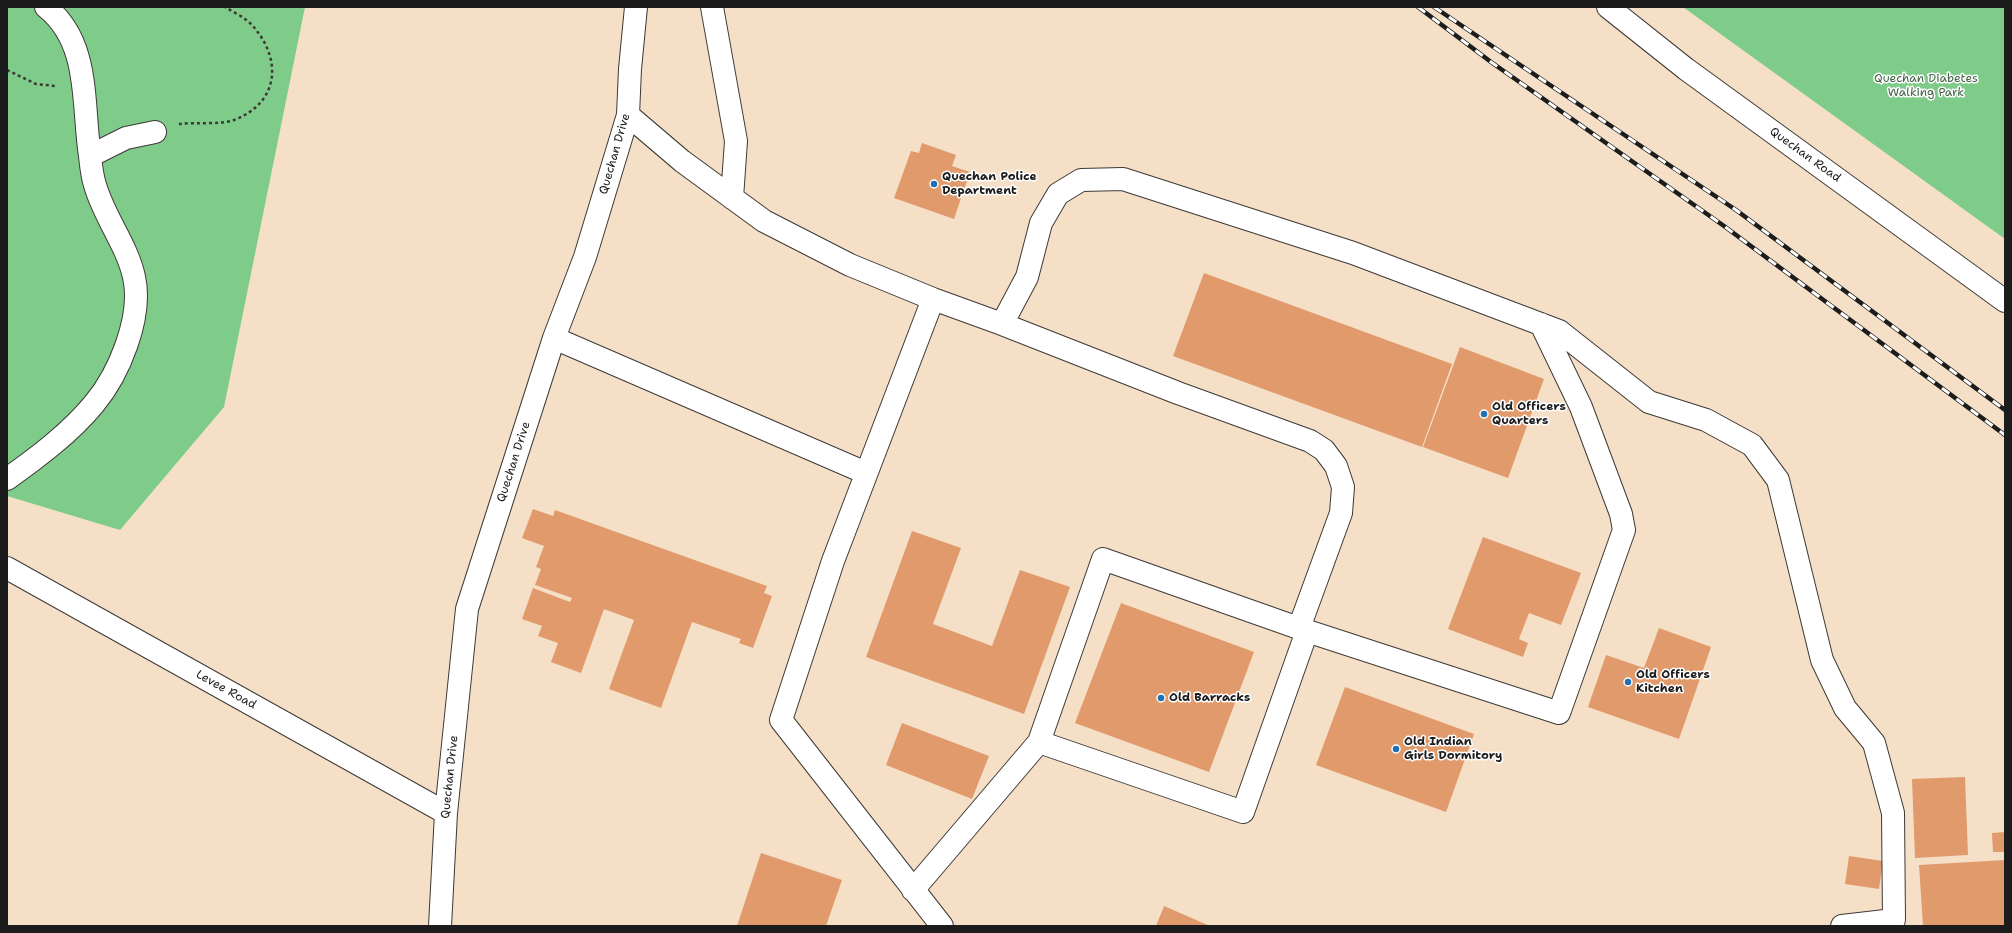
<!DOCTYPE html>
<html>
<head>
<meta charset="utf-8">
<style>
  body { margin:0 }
  #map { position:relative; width:2012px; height:933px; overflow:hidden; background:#f5e0c7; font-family:"Shantell Sans",sans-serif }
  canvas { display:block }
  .frame { position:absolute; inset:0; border:8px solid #1c1c1c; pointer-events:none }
</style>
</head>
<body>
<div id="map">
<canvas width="2012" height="933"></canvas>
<div class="frame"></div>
</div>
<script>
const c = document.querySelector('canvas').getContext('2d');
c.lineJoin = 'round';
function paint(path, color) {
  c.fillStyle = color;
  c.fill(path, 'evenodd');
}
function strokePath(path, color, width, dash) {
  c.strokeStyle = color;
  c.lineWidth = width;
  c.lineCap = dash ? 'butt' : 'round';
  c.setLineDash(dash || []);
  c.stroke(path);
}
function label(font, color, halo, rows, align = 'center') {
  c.font = font + ' "Shantell Sans",sans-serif';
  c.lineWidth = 3;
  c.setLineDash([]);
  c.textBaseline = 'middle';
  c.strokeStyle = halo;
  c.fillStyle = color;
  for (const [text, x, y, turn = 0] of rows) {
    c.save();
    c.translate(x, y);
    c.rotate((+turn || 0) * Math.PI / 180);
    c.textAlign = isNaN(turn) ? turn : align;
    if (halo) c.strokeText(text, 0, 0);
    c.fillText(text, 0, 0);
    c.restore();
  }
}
const green = new Path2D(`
  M7,7h298l-81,400 -104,123 -113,-34z
  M1683,7h322v232z`);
const building = new Path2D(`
  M922,143l34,12 -4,11 18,6 -16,47 -60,-21 17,-47 8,2z
  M1204,273l248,91 -30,83 -249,-91z
  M1460,347l84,32 -36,99 -85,-31z
  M533,509l20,7 2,-6 212,76 -3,7 8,3 -19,52 -14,-5 2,-4 -49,-17 -31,86 -52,-19 25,-69 -30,-11 -23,64 -30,-11 7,-19 -20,-7 4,-10 -20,-7 11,-31 37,14 2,-4 -37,-13 6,-16 -5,-2 8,-21 -22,-8z
  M912,531l49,17 -28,76 59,22 28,-76 50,17 -46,127 -158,-57z
  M1483,537l98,36 -20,52 -32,-12 -10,26 9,4 -5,14 -75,-28z
  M1121,603l133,49 -45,120 -134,-49z
  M1659,628l52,19 -32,92 -91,-32 18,-52 38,13z
  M1345,687l129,47 -28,78 -130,-47z
  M902,723l87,33 -17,43 -86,-34z
  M1965,777l3,78 -53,3 -3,-79z
  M2005,832v20h-12l-1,-19z
  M761,853l81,27 -16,46h-89z
  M1849,856l34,5 -4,28 -34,-5z
  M2005,860v66h-82l-4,-61z
  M1164,906l46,20h-54z`);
const path = new Path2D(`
  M7,70l29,14 19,2
  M179,124c16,-2 41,1 55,-4 47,-18 48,-63 17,-96 -7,-7 -18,-12 -26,-17`);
const minor = new Path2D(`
  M712,7l24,134 -4,57
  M1608,7l78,62 319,232
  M628,115l54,46 82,60 86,44 83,34 69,25 25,-47 14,-54 17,-29 23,-14 42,-1 230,74 206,78 90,71 57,18 46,25 26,35 44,180 23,48 29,35 19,70 1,107 -52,6
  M90,156l36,-18 29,-6
  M933,299l-100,262 -52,159 161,206
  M1002,324l176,69 132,48 14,9 12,16 7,21 -2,26 -42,115
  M554,338l312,135
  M7,479c31,-22 63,-46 87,-75 25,-30 49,-87 40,-127 -7,-32 -30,-60 -39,-92 -3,-9 -4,-20 -5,-29 -8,-52 1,-113 -44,-149
  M1103,559l204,72 -64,181 -204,-70z
  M7,568l439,245
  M1307,631l252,82 65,-183 -3,-16 -40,-107 -40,-83
  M913,890l126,-148
  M440,926l6,-113 21,-204 87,-271 31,-81 43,-142 2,-46 6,-62`);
const rail = new Path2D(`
  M1418,7l73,55 233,164 281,209
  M1434,7l302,203 269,200`);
const markers = [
  [934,184,4,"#1f6fb2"],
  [1484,414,4,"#1f6fb2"],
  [1628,682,4,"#1f6fb2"],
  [1161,698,4,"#1f6fb2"],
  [1396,749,4,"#1f6fb2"]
];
const parkNames = [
  ["Quechan Diabetes",1926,79],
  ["Walking Park",1926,93]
];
const streetNames = [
  ["Quechan Drive",615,154,-74],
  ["Quechan Road",1805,155,36],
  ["Quechan Drive",514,462,-72],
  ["Levee Road",226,690,29],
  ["Quechan Drive",450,777,-84]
];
const poiNames = [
  ["Quechan Police",942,177],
  ["Department",942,191],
  ["Old Officers",1492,407],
  ["Quarters",1492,421],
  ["Old Officers",1636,675],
  ["Kitchen",1636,689],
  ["Old Barracks",1169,698],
  ["Old Indian",1404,742],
  ["Girls Dormitory",1404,756]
];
paint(green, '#7fcc8a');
paint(building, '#e09a6b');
strokePath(minor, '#3d3936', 24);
strokePath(path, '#3d3936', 2.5, [3, 3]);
strokePath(minor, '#fff', 22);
strokePath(rail, '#1c1c1c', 4.5);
strokePath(rail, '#fff', 3, [9]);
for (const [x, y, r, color] of markers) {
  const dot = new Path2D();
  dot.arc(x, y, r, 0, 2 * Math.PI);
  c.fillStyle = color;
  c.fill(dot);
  strokePath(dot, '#fff', 1.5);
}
label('12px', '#446248', '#fff', parkNames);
label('12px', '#1c1c1c', '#fff', streetNames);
label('bold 12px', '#1c1c1c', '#fff', poiNames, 'left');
</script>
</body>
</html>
